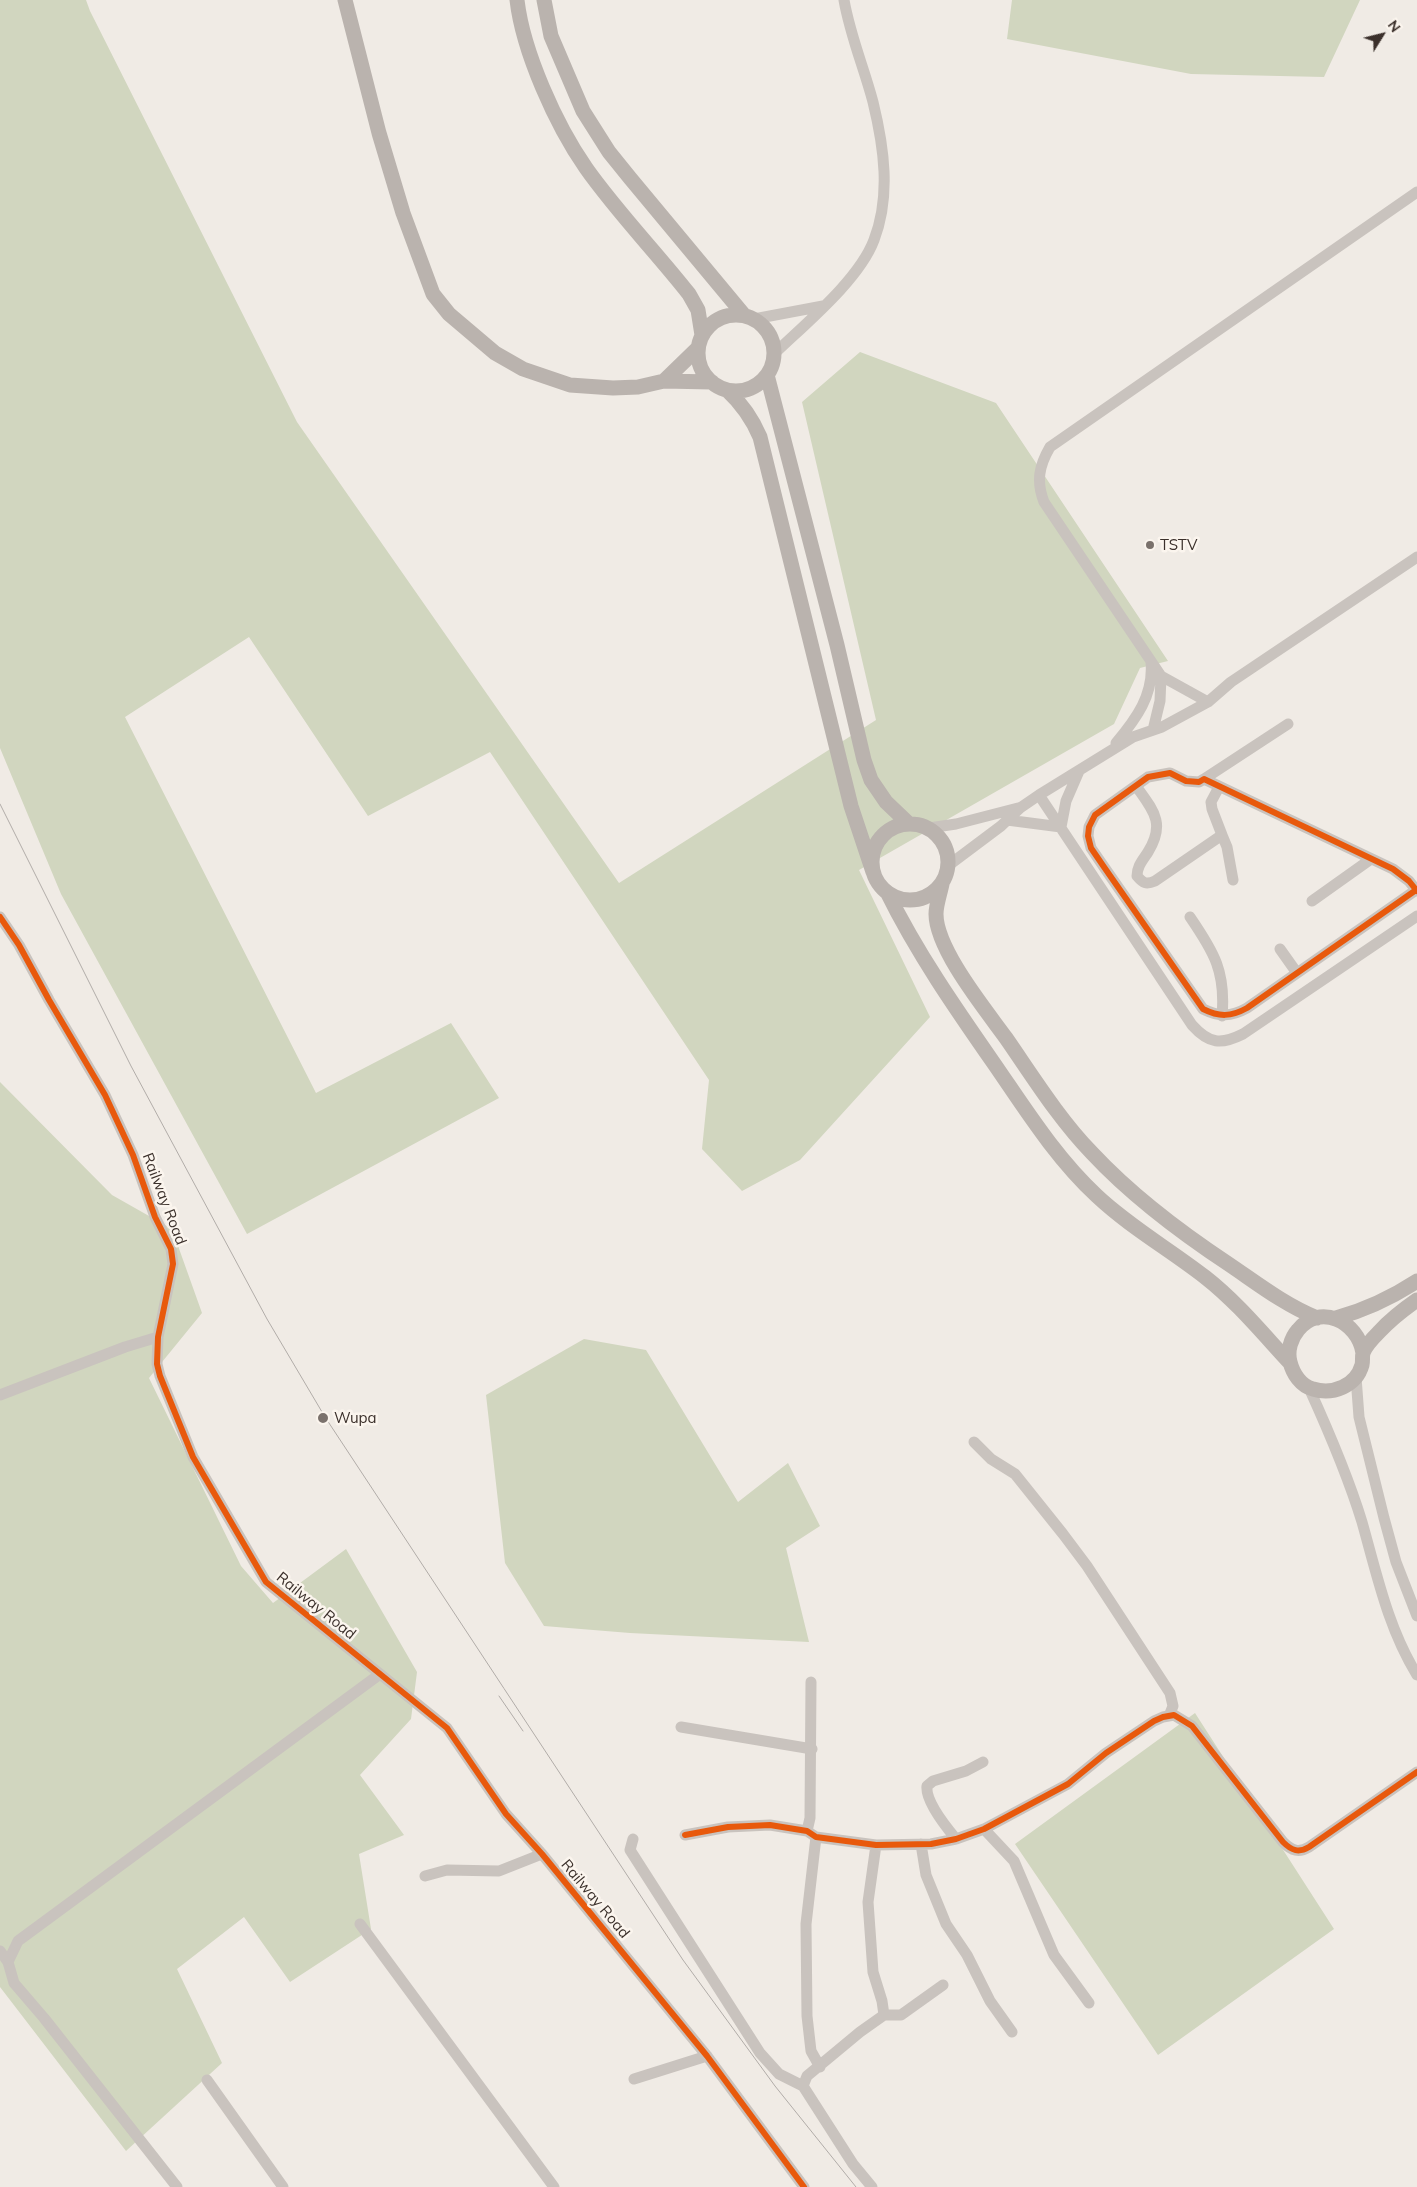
<!DOCTYPE html>
<html>
<head>
<meta charset="utf-8">
<style>
  body { margin:0 }
  #map { position:relative; width:1417px; height:2187px; overflow:hidden; background:#f0ebe5; font-family:Mulish,sans-serif }
  canvas { display:block }
  .north { position:absolute; left:1357px; top:10px; width:50px; height:50px; -webkit-text-stroke:4px #fbf5ee; paint-order:stroke; rotate:54deg; font-size:14px; font-weight:700; line-height:20px; text-align:center; color:#3b302b }
  .north::after { content:''; display:block; margin:auto; width:18px; height:22px; background:#3b302b; clip-path:polygon(50% 0,100% 100%,50% 72%,0 100%) }
</style>
</head>
<body>
<div id="map">
<canvas width="1417" height="2187"></canvas>
<div class="north">N</div>
</div>
<script>
const c = document.querySelector('canvas').getContext('2d');
c.lineJoin = 'round';
function paint(path, color) {
  c.fillStyle = color;
  c.fill(path, 'evenodd');
}
function strokePath(path, color, width, dash) {
  c.strokeStyle = color;
  c.lineWidth = width;
  c.lineCap = dash ? 'butt' : 'round';
  c.setLineDash(dash || []);
  c.stroke(path);
}
function label(font, color, halo, rows, align = 'center') {
  c.font = font + ' Mulish,sans-serif';
  c.lineWidth = 5;
  c.setLineDash([]);
  c.textBaseline = 'middle';
  c.strokeStyle = halo;
  c.fillStyle = color;
  for (const [text, x, y, turn = 0] of rows) {
    c.save();
    c.translate(x, y);
    c.rotate((+turn || 0) * Math.PI / 180);
    c.textAlign = isNaN(turn) ? turn : align;
    if (halo) c.strokeText(text, 0, 0);
    c.fillText(text, 0, 0);
    c.restore();
  }
}
const green = new Path2D(`
  M0,0h86l4,11 207,411 322,461 257,-163 -74,-318 58,-50 136,51 172,258 -28,7 -26,56 -255,146 71,147 -130,143 -58,31 -40,-42 7,-69 -219,-328 -122,64 -119,-179 -124,80 191,376 135,-70 48,75 -252,136 -186,-340 -61,-146z
  M1012,0h348l-36,77 -133,-3 -184,-35z
  M0,1082l112,113 60,34 30,84 -53,65 92,188 32,37 73,-54 71,123 -6,47 -51,56 44,60 -45,19 12,75 -81,53 -46,-65 -67,52 45,94 -96,88 -126,-164z
  M584,1339l62,11 92,152 50,-39 32,63 -34,22 23,94 -179,-9 -86,-7 -39,-63 -19,-168z
  M1195,1713l139,216 -176,126 -143,-211z`);
const street = new Path2D(`
  M754,319l69,-13
  M774,354c31,-30 85,-74 100,-114 17,-44 10,-93 -1,-138 -9,-34 -23,-67 -29,-102
  M1208,702l-47,-26 -117,-174c-8,-21 -5,-36 6,-55l367,-255
  M1153,730l7,-29 1,-25
  M1116,743c20,-24 38,-48 35,-81
  M1204,779l84,-55
  M1136,786c17,24 30,37 12,66 -5,8 -11,14 -11,24 6,7 9,9 18,5l67,-46 5,12 6,33
  M1219,787l-8,15 1,7 10,26
  M1039,795l153,230c17,19 29,20 51,9l174,-118
  M1007,820l54,7 5,-26 13,-30
  M929,828l27,-4 62,-16
  M949,865l52,-39 19,-18 19,-13 94,-58 29,-10 46,-25 23,-20 186,-125
  M1416,890l-169,118c-16,9 -28,9 -44,1l-99,-142 -13,-19 -3,-12 1,-9 6,-12 53,-38 22,-4 16,8 13,1 5,-3 189,90 16,12 8,10
  M1312,901l59,-42
  M0,917l19,28 30,55 56,95 28,60 22,62 16,32 2,15 -15,73 -1,27 3,12 33,81 73,125 181,146 59,86 36,40 165,202 97,131
  M1190,917c24,35 36,55 32,99
  M1280,949l17,24
  M1356,1377l3,40 25,101 12,44 21,54
  M1309,1388c20,44 39,88 53,134 15,53 26,106 55,153
  M0,1395l125,-48 33,-10
  M974,1442l17,17 24,15 48,60 24,32 83,127 3,13 -4,10
  M681,1727l131,22
  M984,1829l30,32 40,94 35,48
  M807,1831l3,-13 1,-136
  M685,1835l43,-8 42,-2 37,6 9,6 60,8 55,-1 25,-5 28,-10 84,-45 38,-31 48,-32 9,-4 11,-2 18,11 91,116c9,9 16,11 26,5l108,-75
  M816,1837l-10,87 1,92 4,35 9,16
  M633,1839l-3,11 130,203 19,21 24,12 50,78 19,23
  M956,1839c-10,-12 -31,-38 -29,-53l6,-5 33,-10 17,-9
  M921,1844l5,31 20,49 21,31 23,46 22,31
  M876,1845l-8,57 5,70 9,29 2,14
  M425,1876l22,-6 52,1 43,-17
  M360,1924l194,263
  M0,1951l8,11
  M634,2079l73,-23
  M207,2080l76,107
  M803,2086l4,-10 53,-44 24,-17h17l42,-30
  M177,2187l-133,-169 -30,-35 -6,-21 10,-21 362,-267`);
const secondary = new Path2D(`
  M345,0l34,133 24,80 30,81 16,20 46,39 28,16 47,16 43,3 25,-1 26,-6 48,1
  M517,0c6,52 39,125 69,168 31,44 70,84 103,126l9,16 4,25
  M544,0l7,36 32,75 26,41 21,26 114,137
  M698 353a38 38 0 1 1 76 0a38 38 0 1 1-76 0Z
  M767,375l70,270 27,115 7,20 15,22 22,21
  M664,381l34,-33
  M727,390c15,14 25,28 33,47l91,369 22,66
  M872 862a38 38 0 1 1 76 0a38 38 0 1 1-76 0Z
  M942,884c-2,10 -6,21 -6,30 0,35 49,95 70,124 27,39 53,81 86,115 41,44 88,79 138,112 28,19 55,40 87,53
  M887,892c30,61 69,117 108,173 31,45 61,93 102,131 33,31 72,53 108,81 32,25 58,57 85,86
  M1336,1318c29,-8 55,-20 81,-37
  M1363,1353c-5,-32 -44,-50 -65,-23 -7,8 -11,21 -8,32 3,12 11,24 23,27 20,6 43,-3 49,-24 1,-4 0,-8 1,-12 2,-6 11,-16 16,-21 11,-12 25,-23 38,-32`);
const tram = new Path2D(`
  M0,804l131,262 136,253 58,98 358,543 92,126 81,101
  M499,1696l24,35`);
const cycleway = new Path2D(`
  M1416,890l-169,118c-16,9 -28,9 -44,1l-99,-142 -13,-19 -3,-12 1,-9 6,-12 53,-38 22,-4 16,8 13,1 5,-3 189,90 16,12 8,10
  M0,917l19,28 30,55 56,95 28,60 22,62 16,32 2,15 -15,73 -1,27 3,12 33,81 73,125 181,146 59,86 36,40 165,202 97,131
  M685,1835l43,-8 42,-2 37,6 9,6 60,8 55,-1 25,-5 28,-10 84,-45 38,-31 48,-32 9,-4 11,-2 18,11 91,116c9,9 16,11 26,5l108,-75`);
const markers = [
  [1150,545,5,"#7a716c"],
  [323,1418,6,"#7a716c"]
];
const poiNames = [
  ["TSTV",1160,545],
  ["Wupa",334,1418]
];
const streetNames = [
  ["Railway Road",164,1199,69],
  ["Railway Road",316,1606,39],
  ["Railway Road",595,1899,50]
];
paint(green, '#d1d6bf');
strokePath(street, '#c9c3be', 11);
strokePath(secondary, '#bab3ae', 15);
strokePath(tram, '#b1aca8', 1);
strokePath(cycleway, '#e8590c', 6);
for (const [x, y, r, color] of markers) {
  const dot = new Path2D();
  dot.arc(x, y, r, 0, 2 * Math.PI);
  c.fillStyle = color;
  c.fill(dot);
  strokePath(dot, '#fbf5ee', 2);
}
label('15px', '#3b302b', '#fbf5ee', poiNames, 'left');
label('15px', '#3b302b', '#fbf5ee', streetNames);
</script>
</body>
</html>
